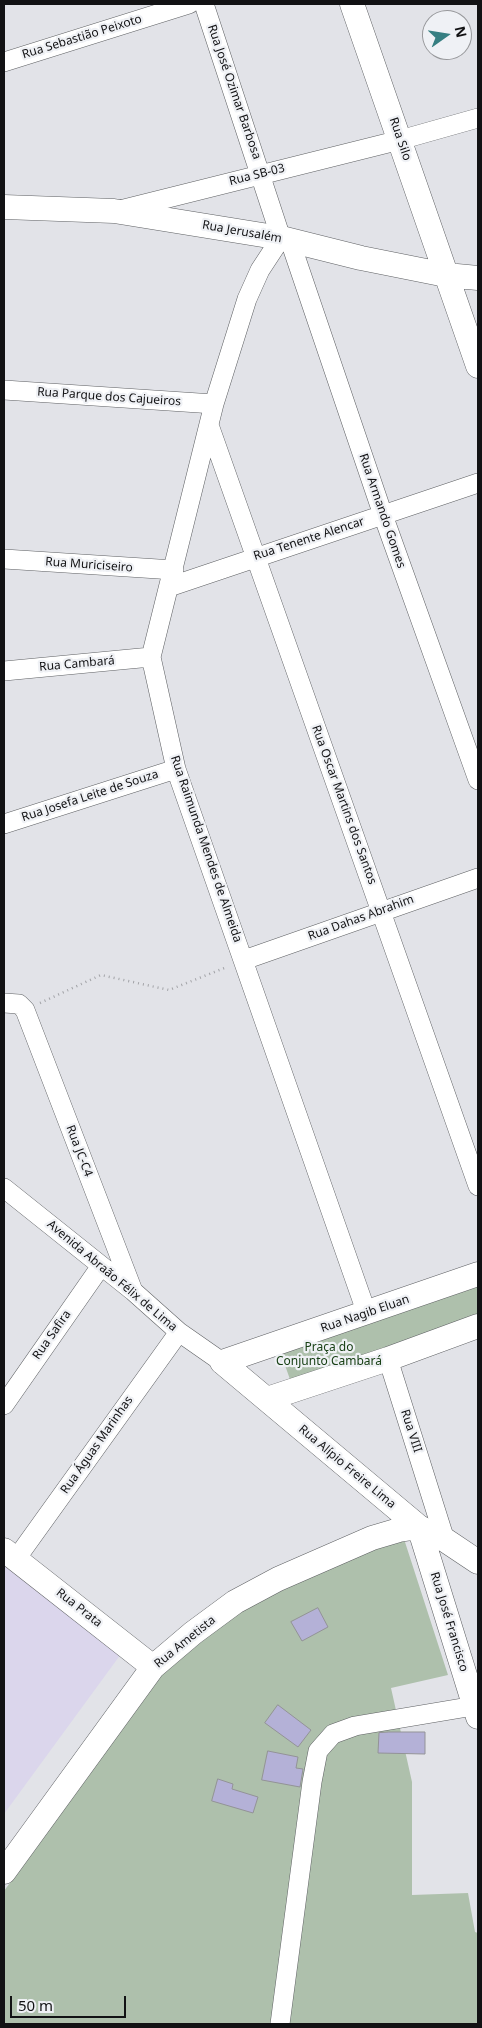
<!DOCTYPE html>
<html>
<head>
<meta charset="utf-8">
<style>
  body { margin:0 }
  #map { position:relative; width:482px; height:2028px; overflow:hidden; background:#e2e3e8; font-family:"Noto Sans",sans-serif }
  canvas { display:block }
  .frame { position:absolute; inset:0; border:5px solid #121214; pointer-events:none }
  .north { position:absolute; left:422px; top:10px; width:50px; height:50px; box-sizing:border-box; background:#eff1f5; border:1px solid #97989b; border-radius:50%; rotate:77deg; font-size:14px; font-weight:700; line-height:20px; text-align:center; color:#121214 }
  .north::after { content:''; display:block; margin:auto; width:18px; height:22px; background:#367f82; clip-path:polygon(50% 0,100% 100%,50% 72%,0 100%) }
  .scale { position:absolute; left:10px; top:1996px; width:116px; height:22px; box-sizing:border-box; border:2px solid #121214; border-top:0; padding-left:6px; font-size:15px; line-height:18px; white-space:nowrap; color:#121214; -webkit-text-stroke:4px #eff1f5; paint-order:stroke }
</style>
</head>
<body>
<div id="map">
<canvas width="482" height="2028"></canvas>
<div class="frame"></div>
<div class="north">N</div>
<div class="scale">50 m</div>
</div>
<script>
const c = document.querySelector('canvas').getContext('2d');
c.lineJoin = 'round';
function paint(path, color) {
  c.fillStyle = color;
  c.fill(path, 'evenodd');
}
function strokePath(path, color, width, dash) {
  c.strokeStyle = color;
  c.lineWidth = width;
  c.lineCap = dash ? 'butt' : 'round';
  c.setLineDash(dash || []);
  c.stroke(path);
}
function label(font, color, halo, rows, align = 'center') {
  c.font = font + ' "Noto Sans",sans-serif';
  c.lineWidth = 4.5;
  c.setLineDash([]);
  c.textBaseline = 'middle';
  c.strokeStyle = halo;
  c.fillStyle = color;
  for (const [text, x, y, turn = 0] of rows) {
    c.save();
    c.translate(x, y);
    c.rotate((+turn || 0) * Math.PI / 180);
    c.textAlign = isNaN(turn) ? turn : align;
    if (halo) c.strokeText(text, 0, 0);
    c.fillText(text, 0, 0);
    c.restore();
  }
}
const education = new Path2D(`
  M4,1566l117,88 -117,160z`);
const green = new Path2D(`
  M478,1285v35l-186,65 -11,-31z
  M404,1539l44,136 -57,13 21,94v113l56,-2 7,39 3,1v91h-474v-133l158,-218 93,-73 104,-49z`);
const building = new Path2D(`
  M318,1608l10,19 -26,14 -11,-19z
  M278,1705l33,25 -13,17 -33,-24z
  M389,1732h36v22l-47,-1 1,-20z
  M268,1751l30,6 -2,11 7,1 -3,18 -38,-7z
  M218,1779l15,5 -1,5 26,8 -5,16 -41,-12z`);
const path = new Path2D(`
  M40,1003l61,-28 68,15 58,-23`);
const minor = new Path2D(`
  M204,4l77,234 -21,32 -13,29 -33,105 -63,253 25,112 191,545
  M4,62l185,-58
  M120,210l280,-70 78,-22
  M290,241l93,274 95,265
  M4,390l210,14
  M209,425l269,761
  M4,559l170,11
  M169,587l309,-104
  M4,671l147,-14
  M4,824l172,-55
  M244,960l234,-82
  M4,1003l15,1 6,6 108,281
  M4,1188l129,103 46,41 43,30
  M388,1359l57,181
  M4,1405l97,-139
  M16,1559l163,-227
  M280,2024l32,-242 6,-31 15,-17 22,-8 119,-20`);
const tertiary = new Path2D(`
  M352,4l126,362
  M4,207l110,4 167,27 80,20 85,17 32,3
  M222,1362l197,165 26,13 33,22
  M222,1362l256,-88
  M267,1399l121,-40 90,-33
  M419,1527l59,190
  M4,1550l149,117
  M4,1872l149,-205 40,-34 42,-31 43,-23 94,-41 27,-8 20,-3`);
const streetNames = [
  ["Rua Sebastião Peixoto",82,37,-17],
  ["Rua José Ozimar Barbosa",234,92,71],
  ["Rua Silo",400,139,71],
  ["Rua SB-03",257,175,-14],
  ["Rua Jerusalém",242,232,10],
  ["Rua Parque dos Cajueiros",109,397,4],
  ["Rua Armando Gomes",382,511,71],
  ["Rua Tenente Alencar",309,539,-18],
  ["Rua Muriciseiro",89,565,4],
  ["Rua Cambará",77,664,-5],
  ["Rua Josefa Leite de Souza",90,796,-18],
  ["Rua Oscar Martins dos Santos",344,805,70],
  ["Rua Raimunda Mendes de Almeida",206,849,71],
  ["Rua Dahas Abrahim",361,918,-20],
  ["Rua JC-C4",79,1151,69],
  ["Avenida Abraão Félix de Lima",112,1276,40],
  ["Rua Nagib Eluan",365,1314,-19],
  ["Rua Safira",52,1335,-55],
  ["Rua VIII",411,1431,72],
  ["Rua Águas Marinhas",97,1445,-55],
  ["Rua Alípio Freire Lima",347,1467,40],
  ["Rua Prata",79,1608,38],
  ["Rua José Francisco",449,1622,73],
  ["Rua Ametista",185,1642,-39]
];
const parkNames = [
  ["Praça do",329,1348],
  ["Conjunto Cambará",329,1362]
];
paint(education, '#dbd6ec');
paint(green, '#aec0ac');
paint(building, '#b4b1d7');
strokePath(building, '#939397', 1);
strokePath(minor, '#5e6063', 20);
strokePath(tertiary, '#5e6063', 25);
strokePath(path, '#a2a3a7', 2.5, [1, 4]);
strokePath(minor, '#fff', 19);
strokePath(tertiary, '#fff', 24);
label('12px', '#121214', '#eff1f5', streetNames);
label('12px', '#184015', '#eff1f5', parkNames);
</script>
</body>
</html>
